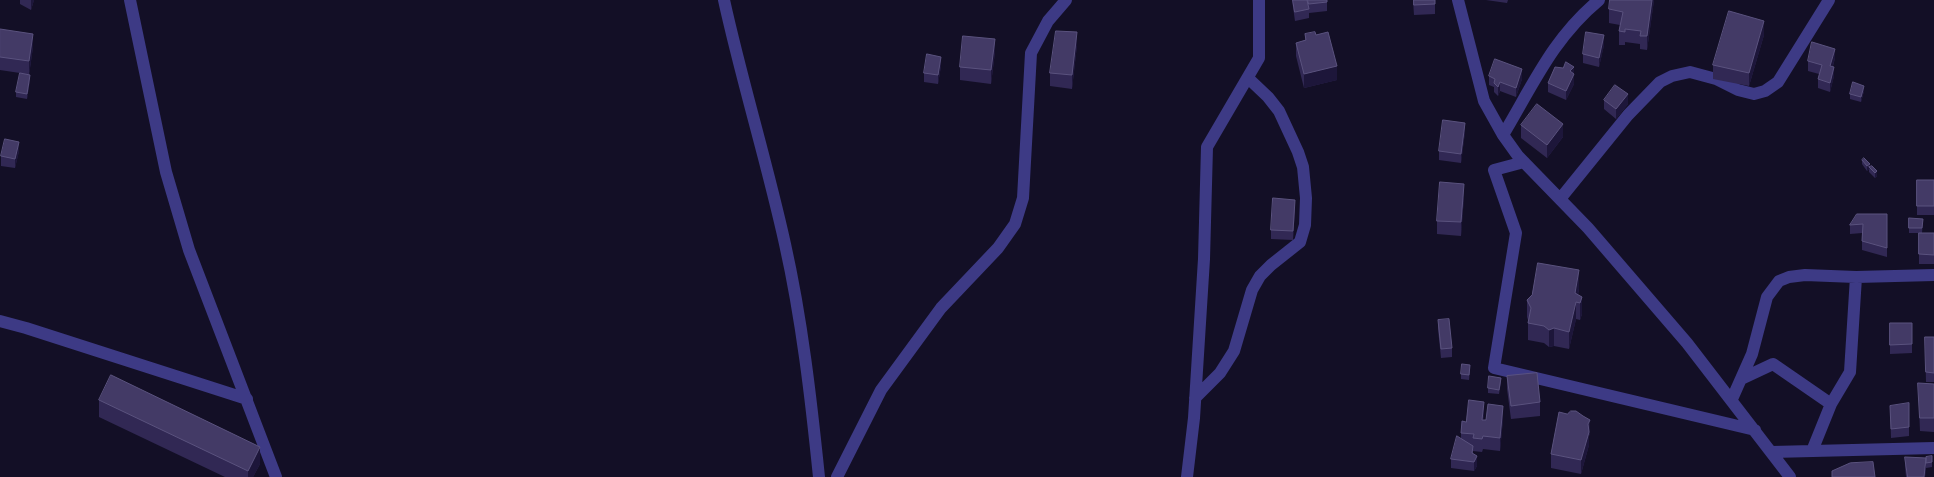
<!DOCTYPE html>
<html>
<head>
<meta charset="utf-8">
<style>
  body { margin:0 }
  canvas { display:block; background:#130f26 }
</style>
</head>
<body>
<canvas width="1934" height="477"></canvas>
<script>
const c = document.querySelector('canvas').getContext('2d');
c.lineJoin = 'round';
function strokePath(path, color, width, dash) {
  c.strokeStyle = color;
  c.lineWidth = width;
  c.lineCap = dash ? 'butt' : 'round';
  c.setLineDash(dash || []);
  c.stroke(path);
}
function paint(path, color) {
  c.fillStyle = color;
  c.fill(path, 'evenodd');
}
const minor = new Path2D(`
  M130,0l36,172 23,78 87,227
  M724,0c18,82 43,162 61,244 17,76 26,155 34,233
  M1458,0l26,101 19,34 15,21 70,72 99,115 103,134
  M1503,135c30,-50 50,-97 96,-135
  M1524,162l-30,8 22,63 -22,135 261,62
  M1560,199l68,-84 32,-33 12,-6 18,-4 26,7 22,11 16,4 11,-3 13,-9 51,-82
  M0,321l26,7 221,71
  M1741,379l32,-15 58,40 -19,47
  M1195,398l25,-25 14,-22 18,-61 8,-14 11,-11 29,-23 5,-17 1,-27 -3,-31 -5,-15 -19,-41 -11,-14 -20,-19
  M1732,399l20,-45 15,-57 12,-16 10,-4 16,-2 51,2 78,-2
  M1831,404l19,-32 6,-95
  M1772,452l162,-4
  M837,477l44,-87 60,-82 57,-60 17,-24 8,-26 8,-145 17,-32 18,-21
  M1187,477l7,-59 10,-159 3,-112 52,-89v-58`);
const wall = new Path2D(`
  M20,0h14l-3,10 -11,-6z
  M1292,0h35v11l-18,2v5l-14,3z
  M1413,0h22v14l-21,1z
  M1486,0h22l-1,3z
  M1654,0l-7,50 -7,-1v-5l-15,-2v3h-6v-14l1,-6 -11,-2v-14z
  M0,29l33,18 -4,28 1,5 -3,19 -11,-2v-5l4,-19 -20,-3z
  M1305,34l11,1 21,45 -33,8 -8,-32v-13l9,-3z
  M1764,35l-15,51 -36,-7v-14z
  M1077,45l-5,44 -22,-3v-13z
  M1604,45l-5,22 -16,-4v-9z
  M995,52l-4,32 -31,-4v-13z
  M1835,58l-2,8 1,10 -4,16 -12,-4v-9l1,-5 -11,-3v-10z
  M941,66l-3,18 -14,-2v-9z
  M1574,67v17l-8,16 -18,-8v-9z
  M1489,76l33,3 -6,18 -16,-6 -2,5 -4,-4v-5l-5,-2z
  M1864,91l-3,11 -11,-3v-5z
  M1604,100l24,4 -12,15 -12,-10z
  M1521,125l42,12 -16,21 -26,-20z
  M1465,132l-4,31 -22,-3v-9z
  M19,151l-4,17 -14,-2v-10z
  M1862,160l8,7 2,-1 5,10 -2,2 -6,-6v-3l-2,2 -5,-7z
  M1917,180h17v35h-17z
  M1464,197l-3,39 -24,-2v-13z
  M1295,209l-2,31 -22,-1v-9z
  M1887,214v43l-25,-7v-17l-12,1v-9z
  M1909,218l14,1 -1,14h-13z
  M1919,233h15v31h-15z
  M1579,288l-1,7 4,2v17l-2,6 -4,-1 -7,30 -15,-3 -5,1 -5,-4 -16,-3v-20l-1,-3v-17z
  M1438,320l14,28v9l-11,1 -3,-29z
  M1890,323h22v30l-22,1z
  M1925,337h9v45h-8z
  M1470,369l-1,11 -8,-1v-5z
  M1507,376l33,26v14l-29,3 -4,-30z
  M1501,382l-2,12 -11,-1v-5z
  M1918,383l16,1v48l-14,-1z
  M99,400l161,64 -7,13h-28l-126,-60z
  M1909,403v33l-18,2 -1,-32z
  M1484,415l-1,5 20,-1 -3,32 -17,-2 -1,3 -9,-1v-3v6l4,12 -3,5 -23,-3v-9l10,-20v-6l5,-11z
  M1590,433l-1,3v9l-8,29 -30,-6v-14z
  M1932,456v11l-6,1 -1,9h-19l-1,-11v-9l21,1z`);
const shadedWall = new Path2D(`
  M31,0h3l-3,10z
  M1652,0h2l-7,50v-14z
  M1764,21v14l-15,51v-13z
  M1077,32v13l-5,44v-14z
  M33,34v13l-4,28v-14z
  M1604,35v10l-5,22v-9z
  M995,39v13l-4,32v-14z
  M1835,49v9l-5,17v-9z
  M941,57v9l-3,18v-9z
  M1337,66v14l-33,8v-14z
  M1574,67v17l-8,16v-9l4,-20z
  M1834,67v9l-4,16v-9z
  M1522,69v10l-6,18v-9z
  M30,75v5l-3,19v-5z
  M1500,82v9l-2,5v-9z
  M1864,86v5l-3,11v-5z
  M1628,94v10l-12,15v-10z
  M1465,123v9l-4,31v-9z
  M1563,124v13l-16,21v-13z
  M19,142v9l-4,17v-9z
  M1870,164v4l-3,3v-5z
  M1877,171v5l-2,2v-5z
  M1464,184v13l-3,39v-14z
  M1295,200v9l-2,31v-9z
  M1579,270v18l-2,14h-1v17l-7,30v-17z
  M1582,297v17l-2,6v-17z
  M1554,328v18l-5,1v-17z
  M1484,402v13l-2,18v-13z
  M1503,406v13l-3,32v-13z
  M1590,420v13l-1,3v9l-8,29v-14l7,-36z
  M260,447v17l-7,13h-5v-6z
  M1477,456v10l-3,5v-9z
  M1926,458v10l-1,9h-1z`);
const building = new Path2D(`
  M1293,0h14l2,9 -14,3z
  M1308,0h19v2l-18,2z
  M1414,0h21v4l-21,1z
  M1610,0h42l-5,36h-7l1,-5 -16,-2v3l-6,-1 4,-19 -14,-3z
  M1729,11l35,10 -15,52 -36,-8z
  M0,29l33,5 -4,27 -29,-4z
  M1056,31l21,1 -5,43 -22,-2z
  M1315,32l1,3 12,-3 9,34 -33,8 -8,-31 10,-3 -1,-6z
  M1586,32l18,3 -5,23 -16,-4z
  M963,36l32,3 -4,31 -31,-3z
  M1812,42l23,7 -5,17 4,1 -4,16 -12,-4 4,-14 -14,-4z
  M927,54l14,3 -3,18 -14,-2z
  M1495,59l27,10 -6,19 -16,-6 -2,5 -4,-4 1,-4 -6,-3z
  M1566,62l8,5 -4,4 4,3 -8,17 -18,-8 7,-16 8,1z
  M20,73l10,2 -3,19 -11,-2z
  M1853,82l11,4 -3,11 -11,-3z
  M1615,85l13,9 -12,15 -12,-9z
  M1537,104l26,20 -16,21 -26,-20z
  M1443,120l22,3 -4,31 -22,-3z
  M5,139l14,3 -4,17 -14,-3z
  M1864,158l6,6 -3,2 -5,-6z
  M1872,166l5,5 -2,2 -6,-6z
  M1917,180h17v26h-17z
  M1440,182l24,2 -3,38 -24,-1z
  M1273,198l22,2 -2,31 -22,-1z
  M1857,214h30v34l-25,-7 1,-17 -13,1z
  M1909,218l14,1 -1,9h-13z
  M1919,233h15v22l-15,-1z
  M1538,263l41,7 -4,23 7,4 -2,6 -4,-1 -7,30 -15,-4 -5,2 -5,-4 -16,-3 3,-15 -4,-8 5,-5z
  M1449,319l3,29 -11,1 -3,-29z
  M1890,323h22v21l-22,1z
  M1925,337h9v36l-8,-1z
  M1462,364l8,1 -1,10 -8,-1z
  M1537,373l3,29 -29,4 -4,-30z
  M111,375l149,72 -12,24 -149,-71z
  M1489,376l12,2 -2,12 -11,-2z
  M1918,383l16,1v34h-14z
  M1469,400l15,2 -2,18h4l2,-16 15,2 -3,32 -17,-2 -1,3 -9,-1 1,-4 -13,-1 1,-12 4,1z
  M1909,403v24l-18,2 -1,-23z
  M1571,411h5l7,5 7,4 -2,4 1,8 -8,28 -30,-6 8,-42 8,2z
  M1457,436l16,10 -1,7 5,3 -3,6 -23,-3z
  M1932,456v6l-6,1v-6z
  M1905,457l21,1 -2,19h-16z
  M1873,462l2,15h-43v-6l18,-8z`);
strokePath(minor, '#3d3a85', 12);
paint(wall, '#312854');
paint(shadedWall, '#1d163a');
paint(building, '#433a66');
strokePath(building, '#5a527e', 1);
</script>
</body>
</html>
